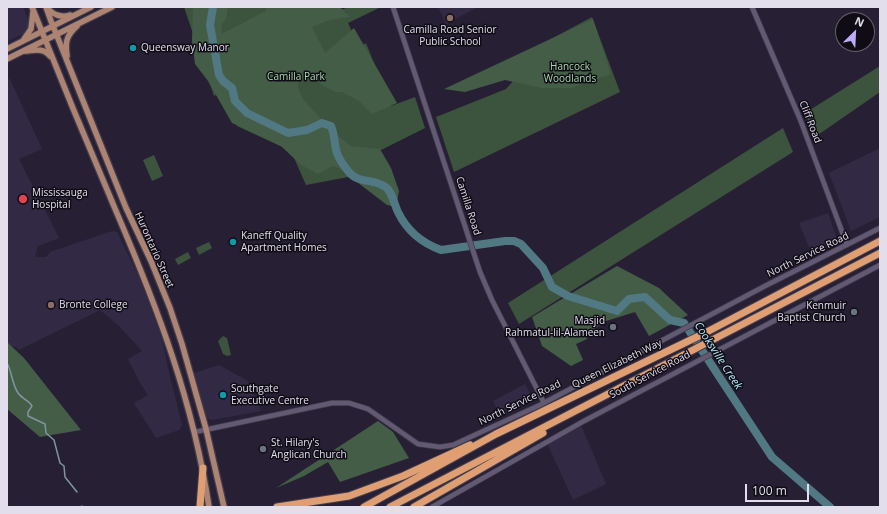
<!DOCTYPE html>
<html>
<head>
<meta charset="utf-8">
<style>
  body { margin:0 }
  #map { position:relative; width:887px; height:514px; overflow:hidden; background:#272035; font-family:"Open Sans",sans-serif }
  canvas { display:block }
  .frame { position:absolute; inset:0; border:8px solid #e2deec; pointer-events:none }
  .north { position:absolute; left:835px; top:12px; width:40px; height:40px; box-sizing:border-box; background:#0f0c15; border:1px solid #63606b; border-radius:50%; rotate:24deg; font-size:11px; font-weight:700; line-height:16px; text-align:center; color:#e2deec }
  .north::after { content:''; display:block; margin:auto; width:14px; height:18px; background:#bbaaf6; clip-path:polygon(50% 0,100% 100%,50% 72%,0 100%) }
  .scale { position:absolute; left:745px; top:484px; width:64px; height:18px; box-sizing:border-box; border:2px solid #e2deec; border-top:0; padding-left:5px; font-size:12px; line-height:14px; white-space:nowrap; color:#e2deec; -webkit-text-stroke:3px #0f0c15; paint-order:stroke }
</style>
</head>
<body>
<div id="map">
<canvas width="887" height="514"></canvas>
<div class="frame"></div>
<div class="north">N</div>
<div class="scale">100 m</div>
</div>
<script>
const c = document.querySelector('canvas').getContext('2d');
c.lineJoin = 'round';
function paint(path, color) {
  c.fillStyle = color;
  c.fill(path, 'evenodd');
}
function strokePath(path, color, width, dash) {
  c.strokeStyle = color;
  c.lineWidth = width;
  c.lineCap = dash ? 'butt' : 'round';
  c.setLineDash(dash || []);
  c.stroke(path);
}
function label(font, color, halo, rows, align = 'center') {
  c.font = font + ' "Open Sans",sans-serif';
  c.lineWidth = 3;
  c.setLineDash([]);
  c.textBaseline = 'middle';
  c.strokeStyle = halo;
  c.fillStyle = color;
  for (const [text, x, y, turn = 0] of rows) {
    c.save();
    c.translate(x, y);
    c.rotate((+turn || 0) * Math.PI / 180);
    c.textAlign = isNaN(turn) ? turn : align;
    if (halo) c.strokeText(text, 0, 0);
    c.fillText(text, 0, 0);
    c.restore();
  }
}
const built = new Path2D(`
  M7,7h16l6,15 -3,10 -19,10z
  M438,7h40l-32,17z
  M10,79l32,70 -23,10 40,79 -21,8 -3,11h11l4,-5 62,-21 5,1 22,45 23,61 5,26 15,61 -3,5 -23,8 -22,-35 14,-8 -8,-12 -12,-24 14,-8 -22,-24 -20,-17 -81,40 -5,-4 -7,3v-269z
  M880,148v69l-29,14 -22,-58z
  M828,213l10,29 -26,12 -13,-31z
  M219,365l29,16 13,30 -49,9 -6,-2 -12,-45z
  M525,384l8,16 -32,17 -8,-16z
  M581,425l25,59 -33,16 -26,-57z`);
const green = new Path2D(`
  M184,7h152l2,4 11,-4h32l-33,16 11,24 7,-4 25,63 24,-9 10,31 -52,26 7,17 -74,14 -15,-34 -54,-25 -16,-34 -7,4z
  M592,17l28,75 -166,80 -18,-55 70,-28 18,-20 14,-23z
  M880,66v26l-65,45 -10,-24z
  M783,128l10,24 -274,172 -11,-21z
  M154,155l9,21 -11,5 -9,-21z
  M209,242l3,6 -13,7 -3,-7z
  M188,252l3,6 -13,7 -3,-6z
  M223,336l4,2 4,17 -4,1 -4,-2 -5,-13z`);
const forest = new Path2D(`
  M193,7h35l-2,12 -4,5 -1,10 45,-23v-4h74l10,10 -20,3 -18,7 13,26 29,-25 43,75 -25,11 -13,-13 -17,-9h-7l-11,-6 -15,-10 -10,4 -1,8 5,11 31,34 17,13 29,3 11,19 8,23 -3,16 -9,-2 -47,-36 -7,-3 -15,8 -17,-9 -20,-19 -49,-23 -24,-42 -13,-17 -3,-23z
  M593,19l18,55 -40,14h-29l-37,-8 -40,12 -21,-3z
  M617,266l42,22 29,27 -39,21 -14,-24 -29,9 -19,13v5l-11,5 7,16 -12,6 -29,-20 -10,-29z
  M7,342l17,16 57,72 -41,7 -33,-28z
  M378,421l15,11 16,26 -69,24 -12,-20 -24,14 -28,12z`);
const stream = new Path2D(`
  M7,363c5,9 5,21 11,30 4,6 11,7 14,13l-4,6v4l17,8 1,9 8,7 6,23 4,3 1,11 12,15
  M82,506l1,1`);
const river = new Path2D(`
  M213,7l-3,18 9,50 4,6 9,7 3,13 12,12 41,20 19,-3 15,-7 9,3c4,9 3,18 6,27 2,6 7,13 11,18 10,13 23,7 36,15 8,4 10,18 14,26 9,19 24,31 43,38l64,-9h9l7,3 22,24 9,19 16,9 49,15 12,-12 16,-2 25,23 14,3 88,134 58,50`);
const minor = new Path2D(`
  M393,7l87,265 12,28 52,103
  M752,7l48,112 47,126
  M195,432l137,-29h17l19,6 50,35 22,3 13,-2 87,-40 225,-119 115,-58
  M432,507l152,-86 296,-156`);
const major = new Path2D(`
  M32,7c27,68 55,136 84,204 42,98 77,190 93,296
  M46,7l5,14 75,187 25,53 19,47 12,36 24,85 18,78
  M48,8c4,7 15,10 22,7
  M24,39l7,-10 2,-17
  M7,49l84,-42
  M25,51c10,-1 19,-3 25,5
  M67,56c-2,-14 -1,-20 10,-30
  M7,59l105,-52`);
const highway = new Path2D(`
  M200,507l3,-39
  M277,507l72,-11 54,-20 67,-31
  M364,507l132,-73 207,-100 177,-93
  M390,507l490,-254
  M414,507l129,-74`);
const markers = [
  [450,18,4,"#8d6e63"],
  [133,48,4,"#0f9aa8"],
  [23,199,5,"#e0444e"],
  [233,242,4,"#0f9aa8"],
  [51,305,4,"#8d6e63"],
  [854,312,4,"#6b7280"],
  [613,327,4,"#6b7280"],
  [223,395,4,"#0f9aa8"],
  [263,449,4,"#6b7280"]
];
const poiNames = [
  ["Camilla Road Senior",450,30,"center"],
  ["Public School",450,42,"center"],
  ["Queensway Manor",141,48],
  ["Mississauga",32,193],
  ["Hospital",32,205],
  ["Kaneff Quality",241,236],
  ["Apartment Homes",241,248],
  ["Bronte College",59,305],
  ["Kenmuir",846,306,"right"],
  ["Baptist Church",846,318,"right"],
  ["Masjid",605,321,"right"],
  ["Rahmatul-lil-Alameen",605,333,"right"],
  ["Southgate",231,389],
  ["Executive Centre",231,401],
  ["St. Hilary's",271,443],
  ["Anglican Church",271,455]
];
const parkNames = [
  ["Hancock",570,67],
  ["Woodlands",570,79],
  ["Camilla Park",296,77]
];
const streetNames = [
  ["Cliff Road",810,122,69],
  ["Camilla Road",468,206,72],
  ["Hurontario Street",154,250,66],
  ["North Service Road",808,255,-26],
  ["Queen Elizabeth Way",617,364,-26],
  ["South Service Road",650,375,-28],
  ["North Service Road",520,403,-26]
];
const waterNames = [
  ["Cooksville Creek",718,356,57]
];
paint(built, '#322a44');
paint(green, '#3c533d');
paint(forest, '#445d46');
strokePath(stream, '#7c97a2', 1.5);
strokePath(river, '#517983', 8);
strokePath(minor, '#423c4e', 6);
strokePath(major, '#423c4e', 8);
strokePath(highway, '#423c4e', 9);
strokePath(minor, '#625a73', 4.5);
strokePath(major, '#ad8372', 5.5);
strokePath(highway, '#df9f72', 7);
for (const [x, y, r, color] of markers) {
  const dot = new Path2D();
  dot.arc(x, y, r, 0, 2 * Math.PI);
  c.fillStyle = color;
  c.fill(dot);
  strokePath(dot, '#0f0c15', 1.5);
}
label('10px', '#e2deec', '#0f0c15', poiNames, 'left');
label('10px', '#a9d8ac', '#0f0c15', parkNames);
label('10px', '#e2deec', '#0f0c15', streetNames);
label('italic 11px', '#b4eefd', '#0f0c15', waterNames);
</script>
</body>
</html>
